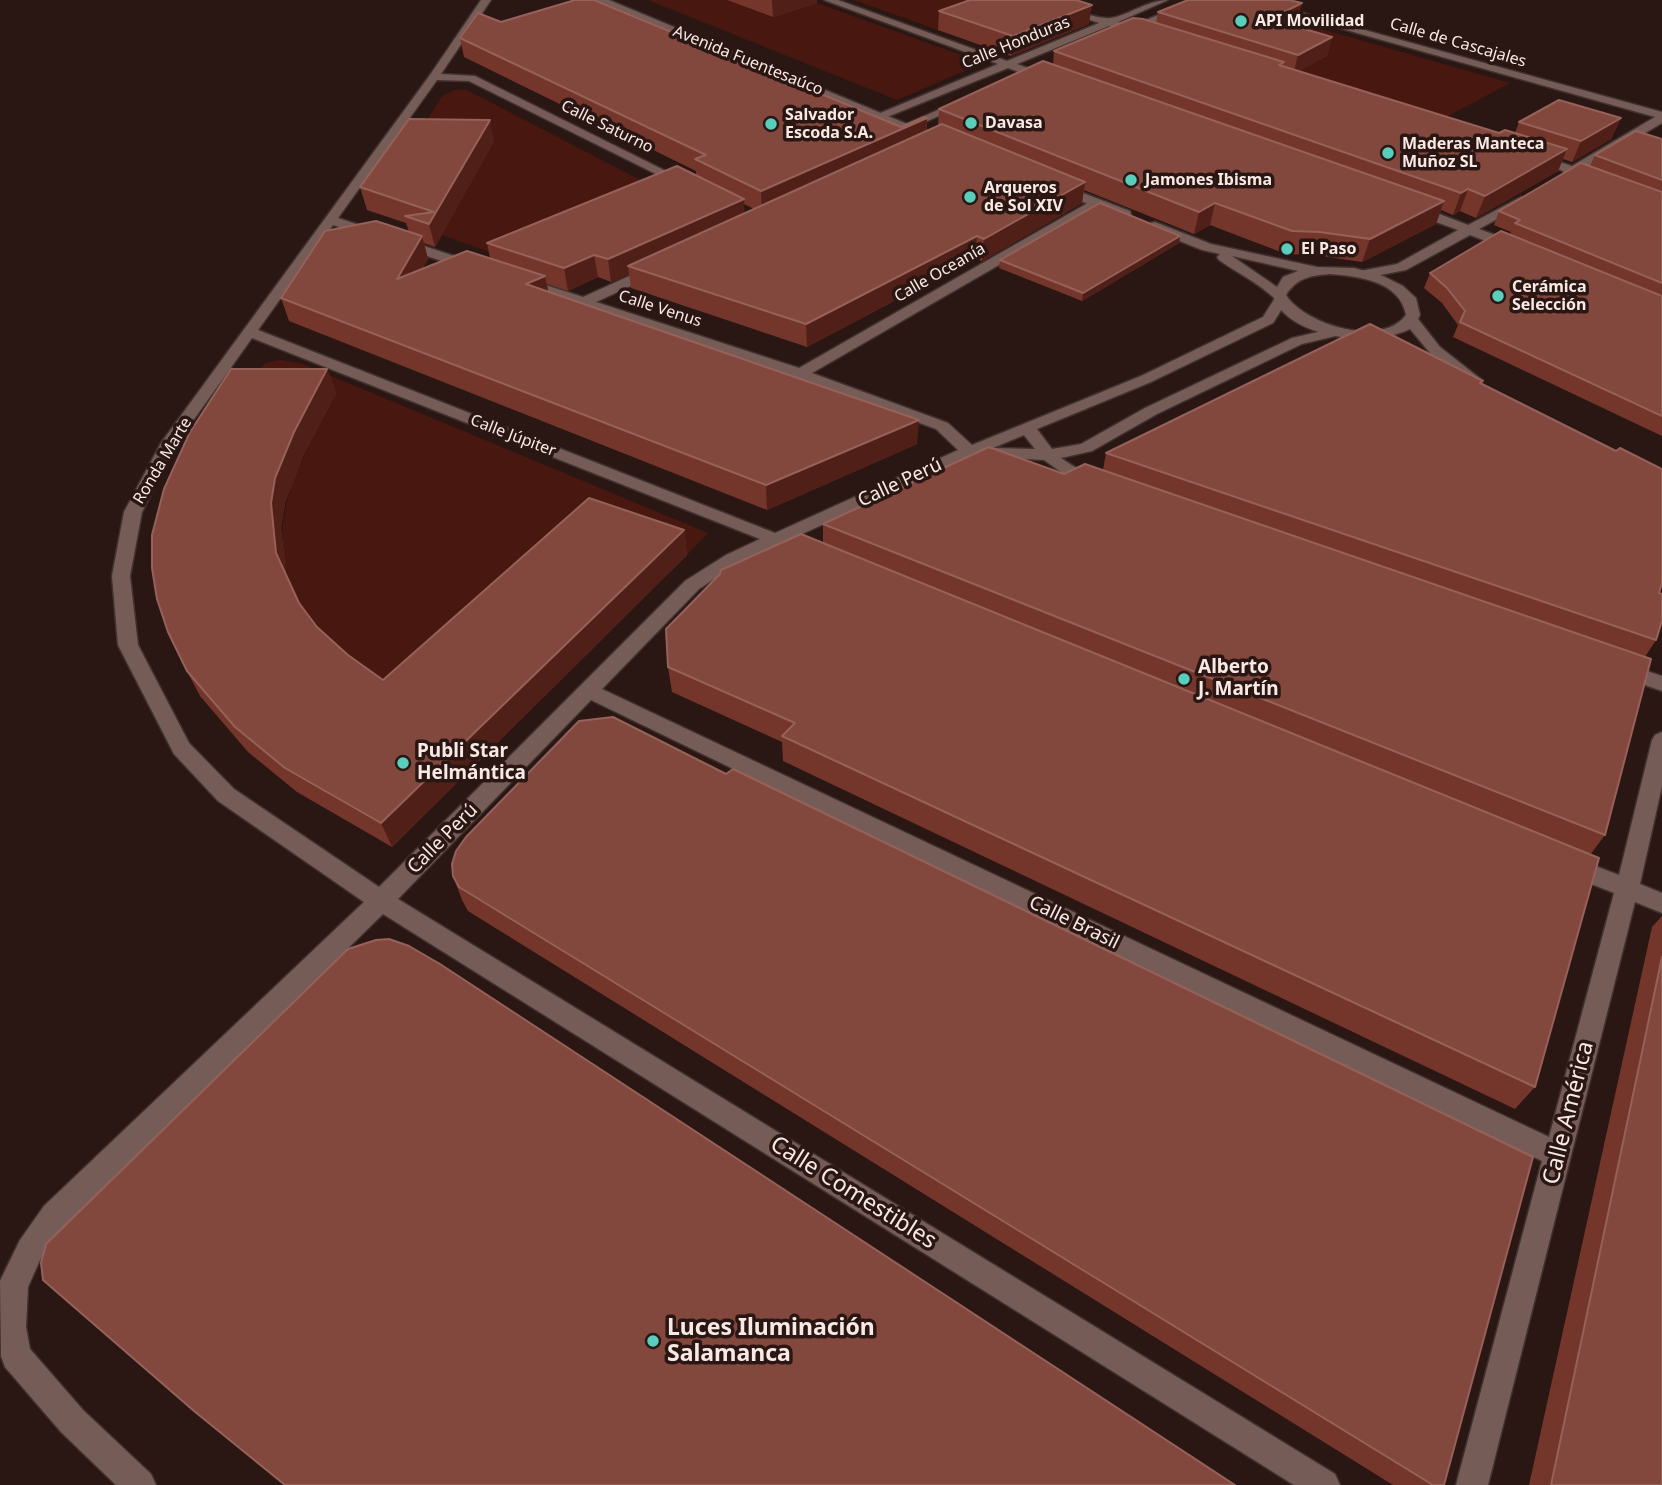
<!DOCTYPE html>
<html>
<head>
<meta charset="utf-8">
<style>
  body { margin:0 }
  canvas { display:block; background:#2a1612 }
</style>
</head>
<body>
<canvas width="1662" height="1485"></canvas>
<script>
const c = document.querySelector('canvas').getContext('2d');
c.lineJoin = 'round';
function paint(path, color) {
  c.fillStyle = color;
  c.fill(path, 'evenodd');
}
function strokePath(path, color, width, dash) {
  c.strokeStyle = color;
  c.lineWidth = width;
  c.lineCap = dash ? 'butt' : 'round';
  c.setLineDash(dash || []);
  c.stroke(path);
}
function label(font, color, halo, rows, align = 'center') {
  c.font = font + ' "Noto Sans",sans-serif';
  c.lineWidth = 7;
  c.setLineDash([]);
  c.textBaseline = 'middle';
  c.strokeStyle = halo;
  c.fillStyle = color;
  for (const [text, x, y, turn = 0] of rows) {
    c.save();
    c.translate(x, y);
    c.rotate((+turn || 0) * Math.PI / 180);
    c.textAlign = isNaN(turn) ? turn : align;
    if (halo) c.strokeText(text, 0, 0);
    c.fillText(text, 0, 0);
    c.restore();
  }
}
const green = new Path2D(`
  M648,0h80l45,17 44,-14 166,60 -86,37z
  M854,0h161l-77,30z
  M1297,22l213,61 -69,37 -146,-46 31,-17 -61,-19z
  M455,90h12l200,104 -158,65 -67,-24 52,-94 -80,-1 29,-45z
  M280,360l20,3 408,170 -21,22 -293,151c-26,-24 -62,-51 -83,-77 -6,-8 -10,-20 -14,-29 -37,-78 4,-137 38,-206l-77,-24 8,-7z`);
const street = new Path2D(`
  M481,0h10l-50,74 34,2 219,109 -2,3h-8l-215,-107 -32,-1 -99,138 141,46v6h-10l-136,-45 -75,105 517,203 183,-83 -22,-21 -141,-52 -278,-92v-6h10l56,18 66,-30h10v6l-63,29 203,66 294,-168h8v6l-289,167 136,50 24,22 169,-69 122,-59 12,-19h10l2,3 -14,22 -122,59 -114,47 15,20 29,-5 64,-36 147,-70 43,-10 7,4 -2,3 -38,9 -145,70 -65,37 -31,7c13,10 31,16 42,27l-3,4 -6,1 -16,-6 -34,-24 -70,-4 -183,83 3,4 -3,4 -6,2 -9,-3 -38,17 -39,26 -97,100 947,448 65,-244 -53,-21 -3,-7 3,-7 8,-2 50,19 33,-135 3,-5 7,-3v54l-22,98 22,9v20l-27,-11 -147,583h-32l86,-324 -951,-461 -193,199 937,575 5,11h-46l-911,-571 -319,312 -24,34 -12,27 -2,40 4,22 53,61 68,64 5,11h-40l-55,-53 -56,-65 -4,-11 -1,-75 20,-41 24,-34 320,-304 -146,-101 -44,-47 -56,-109 -6,-69 12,-64 37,-69 269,-368zM252,338l508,201 -34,16 -41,26 -306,306 -145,-98 -45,-46 -51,-98 -8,-69 12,-64 35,-69zM1024,435l11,14 -42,-1z
  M824,0h14l169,61 92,-38 -67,-23c27,0 48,16 74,18 15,2 40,-18 62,-18l-50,22 14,4 61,-26h13l-65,30 5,1v4h-25l2,-5 -14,-4 -92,38 38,14v4h-8l-39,-14 -126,51 -6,-3 2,-2 120,-50z
  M1240,0h16l406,112v11l-79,47 20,6v6l-29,-7 -11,2v-6l-36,-14 6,-4 39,13 83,-49z
  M960,100l10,2 -58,26 -10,-2z
  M1521,197l6,4 -2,3 -46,25 41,15v6h-10l-40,-15 -64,35 -41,8 -7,-4 2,-3 37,-7 61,-34 -52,-19v-6h10l52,20z
  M1620,662l42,14v15l-49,-17 -3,-5 3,-5z`);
const secondary = new Path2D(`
  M596,0h13l327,136 -10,2z
  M1057,183l73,28 1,3 -1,3h-10l-67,-27v-6z
  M1155,222l56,22 106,23 37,1 29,8 20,10 13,12 4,17 -2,4 22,28 42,33 -8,5 -5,-2 -39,-30 -20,-24c-33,17 -101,11 -128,-18 -4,-4 -5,-10 -9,-14 -15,-14 -37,-25 -54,-37l-2,-3 3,-3 -18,-4 -52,-21v-6zM1232,256l66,15 -15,6 -6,10zM1329,274c29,2 71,7 77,41 -24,33 -101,10 -120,-20 11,-17 23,-19 43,-21z`);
const wall = new Path2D(`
  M727,0h90v3l-44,14z
  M939,11l150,13 -78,32 -73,-26z
  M1158,12l139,10 -5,3 40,12 -5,19 -28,15 200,62h16l4,-11 102,-4 -10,21 -39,23 -9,-3 -5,12 -82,47 -16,-7 -7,4 -12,-5 -5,14 -74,38 -48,-7 -28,-1 -76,-29 -16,9 -110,-44 -2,13 -100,58 -7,-3 -168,89 -176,-59 -2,-14 -18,8 -13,-5 -30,14 -21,-7 1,8 369,152 -150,66 -478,-189 -8,-23 128,-66 -3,-9 -39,-13 -7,-23 134,-46 -59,106 -11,-4 4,16 -6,10 68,-11 -3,-15 209,-67v-5l-232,-114 -4,-19 41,-16 400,105 26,-9v13l11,-5 1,-17 114,-44 1,-14 102,-28zM744,204l10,5 -10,4z
  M1662,139v297l-209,-99 5,-12 -16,-22 -18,-15 6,-15 80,-38 1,-3 -17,-7 5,-14 91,-45 5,-11z
  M1180,236l-1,7 -97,58 -83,-33 1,-8z
  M327,369l9,24 -33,63 -18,47 -4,25 5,47 13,28 18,24 31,28 35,25 301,-150 3,25 -295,292 -95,-55 -49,-40 -48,-56 -13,-25z
  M1483,381l-1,3 177,209 -3,47 -11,17 -40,178 -15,20 -55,232 -20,22 -732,-348 -1,-19 -110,-50 -4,-25 155,-124v-19l241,-50 39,-4 3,-17z
  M453,876l980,609h-40l-925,-574 -6,-11z
  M1662,916v569h-133l123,-558z`);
const shadedWall = new Path2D(`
  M772,0h45v3l-44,14z
  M1302,3l-5,19 -32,16 5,-19z
  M1092,5l-3,19 -78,32 2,-20z
  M1332,37l-5,19 -34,19 5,-20z
  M927,118l-1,21 -164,74 -1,-22z
  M1621,118l-10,21 -39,23 9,-21z
  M490,120l4,21 -59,106 -6,-23z
  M1567,149l-9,22 -82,47 9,-22z
  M1085,182l-3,21 -100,58 2,-22z
  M1468,189l-8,22 -7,4 8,-22z
  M744,199l1,22 -117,45 1,8 -18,8 -3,-23z
  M1444,201l-8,23 -74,38 8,-23z
  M1215,203l-5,22 -16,9 5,-22z
  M422,236l6,23 -24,43 -7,-23z
  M977,236l-2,22 -168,89 -1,-23z
  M1180,236l-1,7 -97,58 1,-8z
  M594,255l4,22 -30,14 -4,-23z
  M545,276l5,23 -24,-15z
  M327,369l9,24 -33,63 -18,47 -4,25 5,50 -10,-25 -5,-50 4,-25 19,-46z
  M919,420l-2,24 -150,66 -1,-25z
  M684,530l3,25 -295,292 -11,-24z`);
const building = new Path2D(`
  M575,0h19l307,127 23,-10 3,1 -166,73 -66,-32 11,-4 -246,-117 18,-25 23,9z
  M970,0h106l16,5 -79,31 -74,-25z
  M1188,0h101l13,3 -32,16 62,18 -34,18 -140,-43z
  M1133,18l10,1 141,43 -5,3 220,68 6,-3 62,19 -82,47 -17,-7 -7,4 -407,-142z
  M1043,61l401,140 -74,38 -50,-7 -28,-1 -77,-28 -16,9 -260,-103z
  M1559,100l62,18 -40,23 -62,-19z
  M409,119l81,1 -61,104 -24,-8 29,-4 -74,-25z
  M942,124l143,58 -101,57 -7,-3 -171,88 -178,-58z
  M1636,131l26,8v41l-67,-25z
  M1581,163l81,29v91l-147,-60 5,-3 -21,-9z
  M677,166l67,33 -136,60 -14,-4 -30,13 -77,-25z
  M1100,203l80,33 -97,57 -83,-33z
  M376,221l46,15 -25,43 70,-28 78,25 -19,8 393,136 -153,65 -485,-187 44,-67z
  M1501,231l161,65v120l-202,-94 5,-11 -18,-23 -17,-15z
  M1370,324l113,57 -3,2 136,68 4,-3 42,21v114l-3,10 3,1v27l-6,19 -550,-187z
  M231,369h96l-33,63 -19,46 -4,25 5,50 23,50 18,24 31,28 35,25 206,-182 95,32 -303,293 -96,-55 -50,-41 -48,-56 -19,-39 -11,-33 -5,-31v-33l12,-46 26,-57z
  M989,447l75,27 21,-10 566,195 -46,176 -782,-311z
  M801,534l798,324 -64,229 -753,-351 13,-13 -127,-56 -2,-38 54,-55 1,-4z
  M613,717l113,57 7,-5 800,388 -89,328h-11l-974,-598 -6,-11 -1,-12 4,-13 10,-14 113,-116z
  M389,939l20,7 31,18 795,521h-950l-91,-74 -151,-131 -2,-17 5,-19 302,-295 28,-9z
  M1662,957v528h-111z`);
const markers = [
  [1241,21,7,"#5acebc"],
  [971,123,7,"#5acebc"],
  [771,124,7,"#5acebc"],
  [1388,153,7,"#5acebc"],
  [1131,180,7,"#5acebc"],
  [970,197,7,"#5acebc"],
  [1287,249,7,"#5acebc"],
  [1498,296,7,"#5acebc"],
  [1184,679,7,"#5acebc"],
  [403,763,7,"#5acebc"],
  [653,1341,7,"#5acebc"]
];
const farPoinames = [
  ["API Movilidad",1255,21],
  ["Salvador",785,115],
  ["Escoda S.A.",785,133],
  ["Davasa",985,123],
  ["Maderas Manteca",1402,144],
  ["Muñoz SL",1402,162],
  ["Jamones Ibisma",1145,180],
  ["Arqueros",984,188],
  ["de Sol XIV",984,206],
  ["El Paso",1301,249],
  ["Cerámica",1512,287],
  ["Selección",1512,305]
];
const farStreetnames = [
  ["Calle Honduras",1016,43,-22],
  ["Calle de Cascajales",1458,43,16],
  ["Avenida Fuentesaúco",748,61,22],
  ["Calle Saturno",607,127,26],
  ["Calle Oceanía",940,273,-30],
  ["Calle Venus",660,309,18],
  ["Calle Júpiter",513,436,21],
  ["Ronda Marte",163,461,-59]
];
const streetNames = [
  ["Calle Perú",900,483,-25],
  ["Calle Perú",443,839,-45],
  ["Calle Brasil",1074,923,26]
];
const poiNames = [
  ["Alberto",1198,668],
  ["J. Martín",1198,690],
  ["Publi Star",417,752],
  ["Helmántica",417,774]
];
const nearStreetnames = [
  ["Calle América",1569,1113,-76],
  ["Calle Comestibles",853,1193,32]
];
const nearPoinames = [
  ["Luces Iluminación",667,1328],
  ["Salamanca",667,1354]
];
paint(green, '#48170f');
strokePath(street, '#3f312f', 3);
strokePath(secondary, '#3f312f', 3);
paint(street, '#765c57');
paint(secondary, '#765c57');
paint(wall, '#74352a');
paint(shadedWall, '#502018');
paint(building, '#82483e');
strokePath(building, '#956158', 2);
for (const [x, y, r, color] of markers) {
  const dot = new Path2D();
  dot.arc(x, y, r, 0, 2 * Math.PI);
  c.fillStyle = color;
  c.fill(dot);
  strokePath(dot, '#2a1612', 2.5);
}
label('bold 16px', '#f8e9e5', '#2a1612', farPoinames, 'left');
label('16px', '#f8e9e5', '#2a1612', farStreetnames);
label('19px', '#f8e9e5', '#2a1612', streetNames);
label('bold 19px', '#f8e9e5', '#2a1612', poiNames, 'left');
label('23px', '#f8e9e5', '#2a1612', nearStreetnames);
label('bold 23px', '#f8e9e5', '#2a1612', nearPoinames, 'left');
</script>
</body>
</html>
